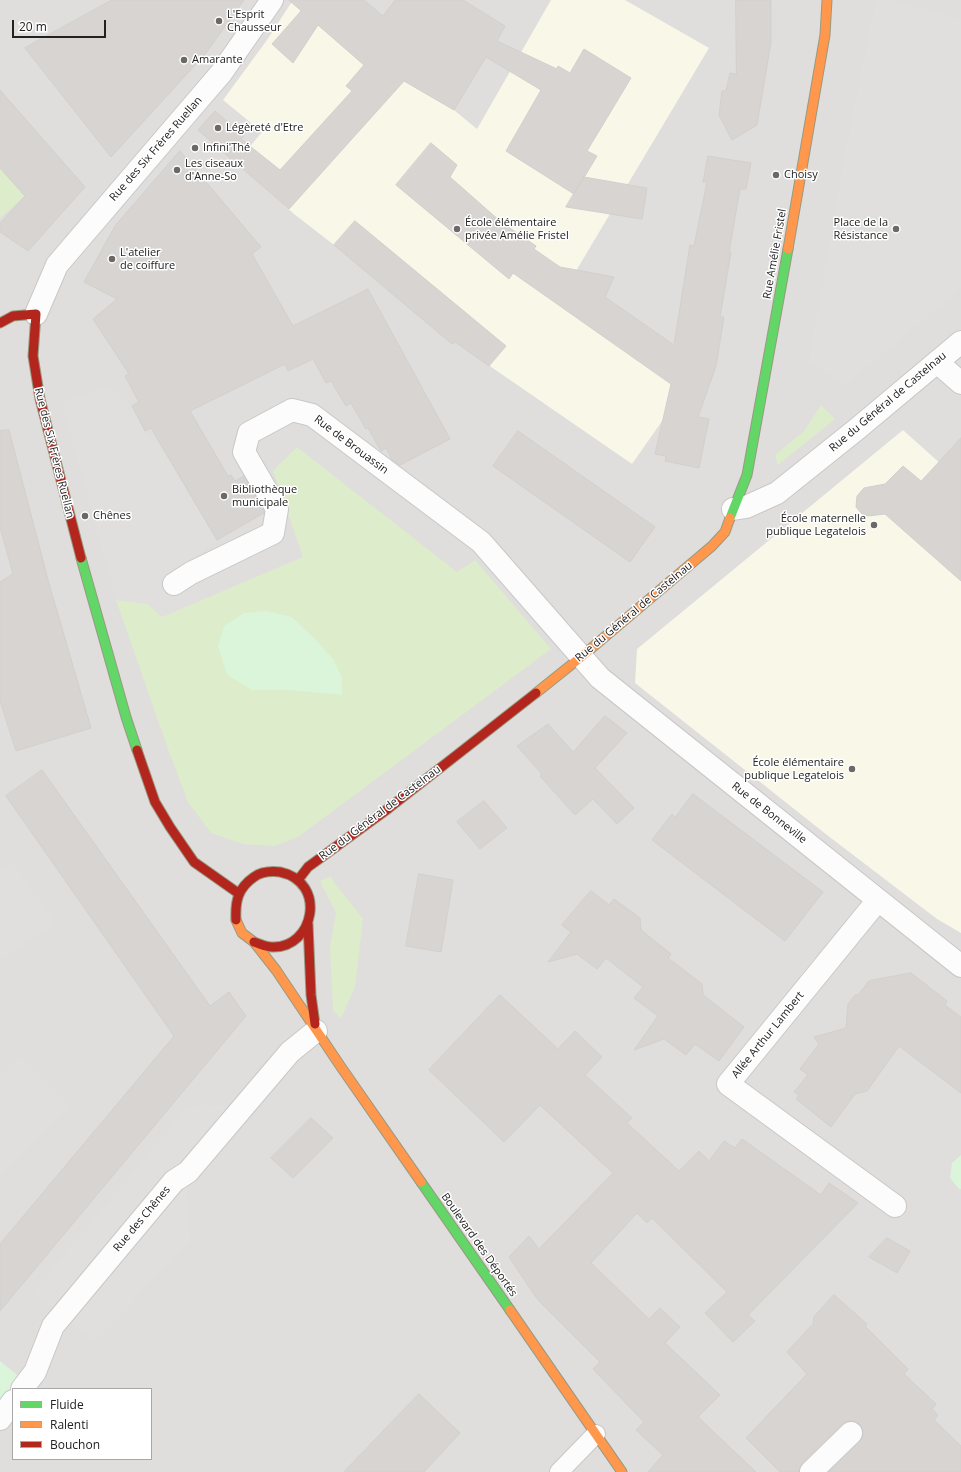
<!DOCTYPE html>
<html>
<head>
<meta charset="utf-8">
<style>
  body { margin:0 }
  #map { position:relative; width:961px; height:1472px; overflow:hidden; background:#f0eeeb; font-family:"Open Sans",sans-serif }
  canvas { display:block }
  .legend { position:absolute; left:12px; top:1388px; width:140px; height:72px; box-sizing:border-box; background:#fff; border:1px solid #a7a7a7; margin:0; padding:5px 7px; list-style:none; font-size:12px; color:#222 }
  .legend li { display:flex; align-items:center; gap:8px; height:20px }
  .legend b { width:20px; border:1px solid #a7a7a7 }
  .scale { position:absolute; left:12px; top:20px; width:94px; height:18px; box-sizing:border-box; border:2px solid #222; border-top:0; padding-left:5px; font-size:12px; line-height:14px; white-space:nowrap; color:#222; -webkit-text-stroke:3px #fff; paint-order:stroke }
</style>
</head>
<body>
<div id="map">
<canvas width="961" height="1472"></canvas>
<ul class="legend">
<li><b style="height:5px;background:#63d668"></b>Fluide</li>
<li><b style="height:5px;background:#ff974d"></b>Ralenti</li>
<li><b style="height:5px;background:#b3261e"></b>Bouchon</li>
</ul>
<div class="scale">20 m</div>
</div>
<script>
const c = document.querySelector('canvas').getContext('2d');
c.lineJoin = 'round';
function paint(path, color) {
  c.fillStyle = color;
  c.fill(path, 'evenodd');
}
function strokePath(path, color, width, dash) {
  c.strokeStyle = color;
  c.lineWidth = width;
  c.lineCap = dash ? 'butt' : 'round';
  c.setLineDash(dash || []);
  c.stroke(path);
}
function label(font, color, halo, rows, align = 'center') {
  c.font = font + ' "Open Sans",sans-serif';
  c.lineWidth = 3;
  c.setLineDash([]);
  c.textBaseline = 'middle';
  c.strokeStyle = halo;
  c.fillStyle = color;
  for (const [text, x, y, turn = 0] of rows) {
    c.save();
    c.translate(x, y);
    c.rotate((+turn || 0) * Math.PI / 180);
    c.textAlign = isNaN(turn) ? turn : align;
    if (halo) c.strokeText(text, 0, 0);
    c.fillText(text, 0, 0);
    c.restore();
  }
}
const residential = new Path2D(`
  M0,0h961v1472h-961zM13,1389h138v70h-138z`);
const education = new Path2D(`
  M293,0l121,87 40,23 23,19 74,-129h74l84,48 -136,228 129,88 -70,100 -164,-113 -13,-9 -3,2 -118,-99 -40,-31 -58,-51 26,-31 -39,-32 44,-60z
  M903,430l58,52v451l-24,-14 -110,-84 -192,-152 2,-34z`);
const grass = new Path2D(`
  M0,152l25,44 -25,22z
  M821,405l14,14 -57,46 -3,-10 29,-24z
  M297,447l160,125 18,-12 76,89 -253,188 -23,9 -32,-2 -32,-11 -23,-31 -19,-50 -53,-152 32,4 14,13 141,-60 -30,-86z
  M331,876l3,6 29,37 -8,68 -14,31 -8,-7 -3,-65 6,-33 -16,-32z`);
const park = new Path2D(`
  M266,611l26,6 23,22 19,21 8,18v17l-53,-5h-37l-25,-15 -9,-29 6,-20 20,-13z
  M961,1155v34h-2l-9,-11 2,-15z
  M0,1361l21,17 -21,27z`);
const parking = new Path2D(`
  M876,0h13l72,19v270l-116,97 -36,-24 33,-192z
  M109,385l23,21 13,25 21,23 51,86 -31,24 19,34 -43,19 -14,-13 -32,-4 -54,-197z
  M13,861l42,62 -55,38v-90z
  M20,1055l50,52 -70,68v-101z
  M223,1105l22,15 -59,74 5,47 -96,101 -63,-50 156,-186z`);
const building = new Path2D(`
  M112,0h132l-38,53 -95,104 -86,-109z
  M289,0h75l19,16 12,-16h68l42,26 -8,15 60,28 1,-3 12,7 14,-24 47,29 -44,73 10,5 -23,38 -68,-43 35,-61 -55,-33 -32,53 -50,-29 -115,128 -91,-79 17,-19 29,25 -3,3 39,31 72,-79 -6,-5 18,-21 -46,-40 -25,38 -21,-19 29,-33z
  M736,0h35v42l-14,83 -25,15 -13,-25 3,-24h4l4,-18 6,1z
  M0,90l85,97 -57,64 -28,-19v-9l25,-27 -25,-28z
  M431,143l26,22 -7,12 51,45 35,24 -2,3 26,18 54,10 -9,20 69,48 16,-100 4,1 13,-64h-4l5,-26 43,7 -5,26h-6l-11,63h2l-11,65h4l-8,49 -18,51 11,2 -10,49 -34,-7 1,-5 -11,-2 16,-70 -158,-111 -4,6 -113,-94z
  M180,151l81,96 -9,7 41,72 75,-37 82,150 -50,26 -8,-5 -6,-12 -5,3 -13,-23 -2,1 -15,-26 -5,3 -15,-25 -5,2 -13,-24 -25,12 -3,-7 -95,47 38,65 3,-1 4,6 9,-5 20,35v2l-47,27 -66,-112 -6,3 -13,-25 7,-4 -14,-26 4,-2 -36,-55 24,-20 -33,-17 31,-56z
  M584,177l63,11 -5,31 -76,-12z
  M355,221l151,125 -17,20 -34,-24 -3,2 -118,-99z
  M9,430l39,150 43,148 -75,23 -16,-50v-119l13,-8 -13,-47v-96z
  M518,431l137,96 -25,35 -137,-96z
  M961,438v143l-76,-67 -17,2 -6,-2 -6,-7 1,-11 7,-8 21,-4 18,-18 18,15z
  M605,716l22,17 -32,35 39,40 -17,16 -24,-25 -18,16 -35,-39 2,-2 -25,-28 31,-22 25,28z
  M42,770l168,236 19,-14 17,24 -246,295v-67l174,-208 -168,-240z
  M693,794l130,98 -38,49 -133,-101 20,-26 3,3z
  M484,801l23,27 -27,21 -23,-27z
  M419,874l34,6 -12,72 -35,-6z
  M591,891l18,14 5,-6 26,19 1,12 30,24 -3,4 34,26 1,11 41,32 -25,34 -24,-17 -9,11 -22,-16 -30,11 24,-34 -24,-18 9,-11 -37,-29 -9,11 -20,-15 -29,8 23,-30 -9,-7z
  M911,973l36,28 -2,4 16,12v76l-62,-47 -32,45 -12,3 -24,33 -35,-28 3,-4 -5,-3 14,-17 -8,-6 19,-25 -5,-7 32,-9 2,-24 7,-9h3l11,-14z
  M500,995l58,54 17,-18 27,26 -17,18 47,43 -5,5 52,48 20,-20 10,10 15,-20 11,7 7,-9 79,56 8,-12 29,20 -110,112 7,6 -22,21 -28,-29 22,-21 -75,-74 -5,5 -10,-10 -46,50 58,56 11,-11 20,19 -15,16 55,52 -22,22 58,55h-108l15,-17 -27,-25 8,-8 -51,-53 7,-7 -62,-62 -29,-43 20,-21 10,13 74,-76 -73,-68 -36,37 -75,-72z
  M311,1118l22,20 -40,40 -22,-20z
  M887,1238l23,13 -13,22 -28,-16z
  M834,1295l33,29 -2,2 43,43 -4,5 32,30 -4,5 6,6 -4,5 27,26v26h-132l31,-30 3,-5v-7l-3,-6 -6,-3h-6l-6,3 -40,39 -3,5v4h-19l-34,-34 61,-64 -20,-22 26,-28 1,-7z
  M419,1394l41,39 -36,39h-80z`);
const lane = new Path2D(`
  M559,1472l37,-38`);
const street = new Path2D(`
  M36,314l21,-49 165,-193 50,-72
  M937,362l24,21
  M733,509l13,-2 31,-14 80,-64 104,-87
  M174,584l17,-11 82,-40 4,-24 -33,-57 5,-19 43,-23 20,5 169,127 119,136 361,288
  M878,900l-150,184 167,122
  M22,1389l13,-17 18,-46 121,-145 14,-9 102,-120 26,-21
  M0,1419l13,-18
  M811,1472l40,-39`);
const fast = new Path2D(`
  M730,518l17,-43 41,-226
  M81,558l45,159 11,33
  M421,1182l89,128`);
const slow = new Path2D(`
  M788,249l37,-214 2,-35
  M536,693l45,-36 131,-111 13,-14 5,-14
  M236,920l6,13 12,9 22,28 65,97 80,115
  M510,1310l112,162`);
const jam = new Path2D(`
  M0,323l13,-7 23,-2 -3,42 7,43 41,159
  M137,750l18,52 15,25 24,35 44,31
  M298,880l10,-13 81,-59 147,-115
  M236,920c-1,-19 2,-32 18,-43 7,-5 17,-6 26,-5 48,10 34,77 -8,75 -6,0 -13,-3 -18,-5
  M308,924l3,71 4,29`);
const markers = [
  [219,21,4,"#6a6968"],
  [184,60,4,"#6a6968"],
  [218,128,4,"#6a6968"],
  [195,148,4,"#6a6968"],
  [177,170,4,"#6a6968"],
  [776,175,4,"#6a6968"],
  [457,229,4,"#6a6968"],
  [896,229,4,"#6a6968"],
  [112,259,4,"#6a6968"],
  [224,496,4,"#6a6968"],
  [85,516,4,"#6a6968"],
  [874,525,4,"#6a6968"],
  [852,769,4,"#6a6968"]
];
const poiNames = [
  ["L'Esprit",227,15],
  ["Chausseur",227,28],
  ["Amarante",192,60],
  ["Légèreté d'Etre",226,128],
  ["Infini'Thé",203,148],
  ["Les ciseaux",185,164],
  ["d'Anne-So",185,177],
  ["Choisy",784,175],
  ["École élémentaire",465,223],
  ["privée Amélie Fristel",465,236],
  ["Place de la",888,223,"right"],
  ["Résistance",888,236,"right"],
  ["L'atelier",120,253],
  ["de coiffure",120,266],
  ["Bibliothèque",232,490],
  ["municipale",232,503],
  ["Chênes",93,516],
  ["École maternelle",866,519,"right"],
  ["publique Legatelois",866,532,"right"],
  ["École élémentaire",844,763,"right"],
  ["publique Legatelois",844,776,"right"]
];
const streetNames = [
  ["Rue des Six Frères Ruellan",156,149,-49],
  ["Rue Amélie Fristel",775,254,-80],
  ["Rue du Général de Castelnau",888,402,-40],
  ["Rue de Brouassin",351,445,37],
  ["Rue des Six Frères Ruellan",54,453,76],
  ["Rue du Général de Castelnau",634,612,-40],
  ["Rue du Général de Castelnau",380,813,-37],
  ["Rue de Bonneville",769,813,38],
  ["Allée Arthur Lambert",768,1035,-51],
  ["Rue des Chênes",142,1219,-50],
  ["Boulevard des Déportés",479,1245,55]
];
paint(residential, '#dfdedc');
paint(education, '#f8f7e8');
paint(grass, '#ddeccb');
paint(park, '#daf5da');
paint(parking, '#e0dfde');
paint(building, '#d7d4d2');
strokePath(building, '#d3d0cc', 1);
strokePath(lane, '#c9c8c7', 20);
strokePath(street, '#c9c8c7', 24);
strokePath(fast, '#999a82', 11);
strokePath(slow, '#999a82', 11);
strokePath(jam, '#999a82', 11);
strokePath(lane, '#fdfcfc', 18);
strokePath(street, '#fdfcfc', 22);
strokePath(fast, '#63d668', 9);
strokePath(slow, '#ff974d', 9);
strokePath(jam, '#b3261e', 9);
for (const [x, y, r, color] of markers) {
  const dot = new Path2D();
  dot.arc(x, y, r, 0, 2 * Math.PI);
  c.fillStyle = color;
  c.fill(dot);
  strokePath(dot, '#fff', 1.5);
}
label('11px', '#222', '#fff', poiNames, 'left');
label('11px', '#222', '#fff', streetNames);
</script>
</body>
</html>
